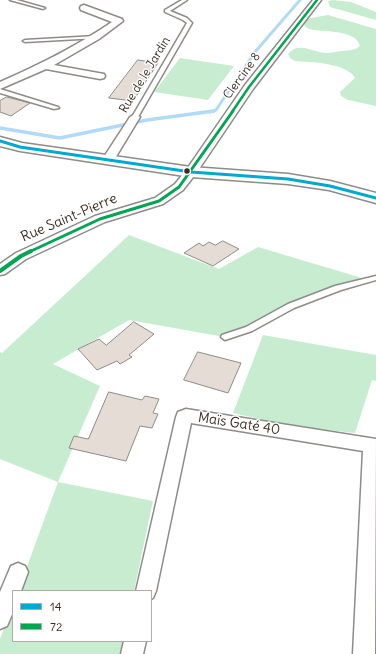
<!DOCTYPE html>
<html>
<head>
<meta charset="utf-8">
<style>
  body { margin:0 }
  #map { position:relative; width:376px; height:654px; overflow:hidden; background:#fff; font-family:Delius,sans-serif }
  canvas { display:block }
  .legend { position:absolute; left:12px; top:590px; width:140px; height:52px; box-sizing:border-box; background:#fff; border:1px solid #b1aaa5; margin:0; padding:5px 7px; list-style:none; font-size:12px; color:#3b2a1e }
  .legend li { display:flex; align-items:center; gap:8px; height:20px }
  .legend b { width:20px; border:1px solid #b1aaa5 }
</style>
</head>
<body>
<div id="map">
<canvas width="376" height="654"></canvas>
<ul class="legend">
<li><b style="height:5px;background:#00a9ce"></b>14</li>
<li><b style="height:5px;background:#00a651"></b>72</li>
</ul>
</div>
<script>
const c = document.querySelector('canvas').getContext('2d');
c.lineJoin = 'round';
function paint(path, color) {
  c.fillStyle = color;
  c.fill(path, 'evenodd');
}
function strokePath(path, color, width, dash) {
  c.strokeStyle = color;
  c.lineWidth = width;
  c.lineCap = dash ? 'butt' : 'round';
  c.setLineDash(dash || []);
  c.stroke(path);
}
function label(font, color, halo, rows, align = 'center') {
  c.font = font + ' Delius,sans-serif';
  c.lineWidth = 3;
  c.setLineDash([]);
  c.textBaseline = 'middle';
  c.strokeStyle = halo;
  c.fillStyle = color;
  for (const [text, x, y, turn = 0] of rows) {
    c.save();
    c.translate(x, y);
    c.rotate((+turn || 0) * Math.PI / 180);
    c.textAlign = isNaN(turn) ? turn : align;
    if (halo) c.strokeText(text, 0, 0);
    c.fillText(text, 0, 0);
    c.restore();
  }
}
const green = new Path2D(`
  M333,0l18,2 25,10v8l-46,-13 -2,-6z
  M328,15l48,14v77l-28,-6 -7,-4 -1,-4 15,-14c-8,-15 -44,-16 -60,-17l-5,-3 -2,-4c11,-13 24,-2 38,-1 6,0 11,-2 16,-2 7,-1 12,0 18,-5 -4,-16 -33,-14 -47,-16l-6,-2 -3,-3 1,-6z
  M180,58l54,8 -26,34 -54,-8z
  M129,235l90,34 39,-22 104,31 -66,22 -49,28 -28,8 -90,-16 -76,44 47,22 -42,96 95,19 -19,90h-116l40,-109 -58,-23v-107l2,1z
  M263,335l113,20v26l-4,-1 -17,53 -65,-7 -57,-13z
  M13,604v37h111l-3,13h-121v-15z`);
const streamFar1 = new Path2D(`
  M210,112l6,-2 39,-58 45,-52`);
const stream = new Path2D(`
  M0,128l60,10 87,-18 67,-9`);
const building = new Path2D(`
  M138,60l20,3 -25,38 -24,-3z
  M7,97l23,6 -19,13 -11,-4v-11z
  M223,241l16,8 -26,17 -29,-13 15,-10 4,3 6,-4 6,3z
  M134,322l20,12 -25,21 3,2 -12,7 -3,-3 -20,9 -19,-21 21,-10 7,6z
  M198,352l43,11 -13,30 -44,-13z
  M109,392l33,8 3,-4 14,3 -6,14 5,1 -6,14 -12,-2 -14,35 -57,-13 5,-12 14,3z`);
const service = new Path2D(`
  M10,0h7l28,8 -2,1z
  M182,0h5l-17,11 17,7 5,5 -54,94 -5,1 -1,-1 55,-94 -4,-3 -18,-8v-2z
  M96,36h2v2l-73,4 -2,-1 2,-1z
  M0,89l58,18 1,1 -5,1 -54,-16z
  M376,276v4l-35,10 -47,18 -42,23 -27,9 -4,-3 1,-2 24,-8 42,-23 47,-18z`);
const minor = new Path2D(`
  M313,0h8l-68,89 -56,83 -14,18 -20,14 -58,18 -79,37 -21,15 -5,1v-11l16,-11 79,-37 60,-18 20,-14 12,-15 58,-84z
  M84,5l38,14 1,2 -24,18 -45,26 50,9 1,2 -1,2 -4,1 -54,-10 -46,20v-7c39,-17 77,-36 112,-60l-31,-12 -1,-2 1,-2z
  M135,114l5,3 -26,43 -2,2h-8l-2,-2 28,-43z
  M186,409l190,30 -1,215h-22l10,-203 -172,-28 -35,168 -3,7 -2,1v-8h-15l40,-174 2,-5z
  M18,563l7,3 3,6 -7,19h-8v21l-6,14 -7,3v-37l11,-26z
  M124,641h22l-3,13h-22z`);
const tertiary = new Path2D(`
  M0,137l22,6 169,24 97,7 42,7 46,12v10l-47,-13 -41,-6 -97,-7 -171,-26 -20,-5z`);
const bus1 = new Path2D(`
  M0,141l20,6 171,25 97,7 42,7 46,12`);
const bus2Far2 = new Path2D(`
  M232,112l17,-25 68,-87`);
const bus2Far1 = new Path2D(`
  M29,252l71,-33 59,-18 20,-14 54,-76`);
const bus2 = new Path2D(`
  M0,271l21,-15 10,-5`);
const markers = [
  [187,171,3.5,"#3b2a1e"]
];
const farStreetnames = [
  ["Rue de le Jardin",145,75,-59],
  ["Clercine 8",242,76,-54]
];
const streetNames = [
  ["Rue Saint-Pierre",69,218,-23],
  ["Maïs Gaté 40",239,424,9]
];
paint(green, '#c7eccf');
strokePath(streamFar1, '#b1dbf4', 3);
strokePath(stream, '#b1dbf4', 3.5);
paint(building, '#e4dcd5');
strokePath(building, '#8e8b88', 1);
strokePath(service, '#8e8b88', 3);
strokePath(minor, '#8e8b88', 3);
strokePath(tertiary, '#8e8b88', 3);
paint(service, '#fff');
paint(minor, '#fff');
paint(tertiary, '#fff');
strokePath(bus1, '#00a9ce', 3);
strokePath(bus2Far2, '#00a651', 2.5);
strokePath(bus2Far1, '#00a651', 3);
strokePath(bus2, '#00a651', 4);
for (const [x, y, r, color] of markers) {
  const dot = new Path2D();
  dot.arc(x, y, r, 0, 2 * Math.PI);
  c.fillStyle = color;
  c.fill(dot);
  strokePath(dot, '#fff', 1.5);
}
label('12px', '#3b2a1e', '#fff', farStreetnames);
label('14px', '#3b2a1e', '#fff', streetNames);
</script>
</body>
</html>
